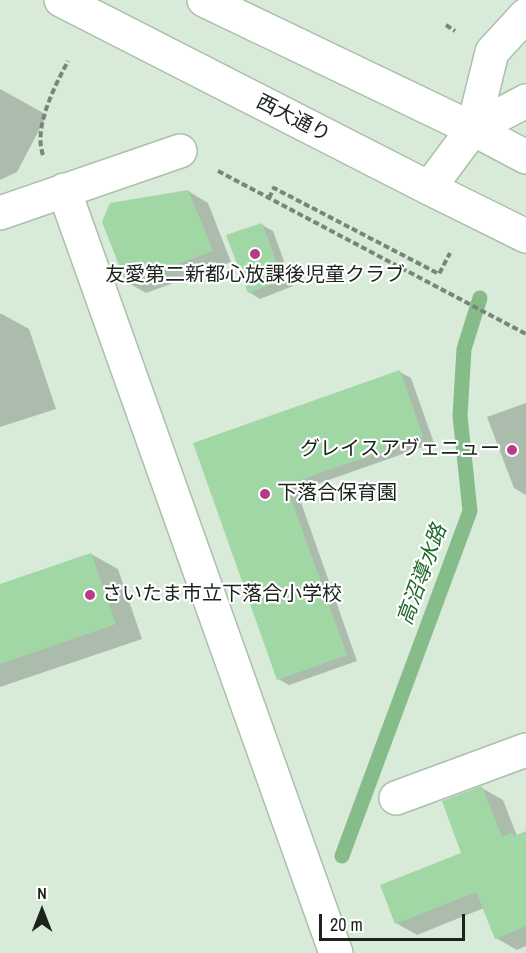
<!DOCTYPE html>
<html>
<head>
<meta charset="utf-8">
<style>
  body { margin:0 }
  #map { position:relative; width:526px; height:953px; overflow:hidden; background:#d7ebd8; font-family:"Archivo Narrow",sans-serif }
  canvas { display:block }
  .north { position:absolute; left:12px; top:881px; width:60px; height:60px; -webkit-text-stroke:4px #fff; paint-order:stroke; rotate:0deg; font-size:16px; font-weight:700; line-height:24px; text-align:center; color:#1b231c }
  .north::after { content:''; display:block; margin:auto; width:21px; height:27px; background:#1b231c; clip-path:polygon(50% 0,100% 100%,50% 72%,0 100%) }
  .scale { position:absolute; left:319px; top:914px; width:146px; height:27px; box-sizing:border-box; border:3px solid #1b231c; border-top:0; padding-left:8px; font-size:18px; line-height:21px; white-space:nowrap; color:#1b231c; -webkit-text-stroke:4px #fff; paint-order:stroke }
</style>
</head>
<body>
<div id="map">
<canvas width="526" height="953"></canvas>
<div class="north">N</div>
<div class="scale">20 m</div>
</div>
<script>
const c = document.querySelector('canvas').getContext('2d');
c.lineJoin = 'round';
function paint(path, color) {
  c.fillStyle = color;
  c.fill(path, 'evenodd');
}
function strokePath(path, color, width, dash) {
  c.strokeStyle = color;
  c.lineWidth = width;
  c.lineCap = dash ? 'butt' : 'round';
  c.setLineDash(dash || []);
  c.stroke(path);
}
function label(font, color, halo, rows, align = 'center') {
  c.font = font + ' "Archivo Narrow","Noto Sans JP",sans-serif';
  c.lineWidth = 4.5;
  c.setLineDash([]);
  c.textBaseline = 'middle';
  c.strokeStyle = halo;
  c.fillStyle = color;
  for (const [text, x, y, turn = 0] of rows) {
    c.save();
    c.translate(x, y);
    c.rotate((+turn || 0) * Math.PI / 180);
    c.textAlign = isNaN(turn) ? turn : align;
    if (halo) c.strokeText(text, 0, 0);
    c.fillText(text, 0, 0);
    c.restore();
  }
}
const shadow = new Path2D(`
  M0,89l47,26 -30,57 -17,8z
  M188,191l20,12 23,59 -85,31 -19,-11z
  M262,225l11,6 20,55 -33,13 -11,-7z
  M0,314h2l27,15 27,80 -56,18z
  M400,372l11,6 23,65 -137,48 60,170 -68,24 -11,-6 -83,-235z
  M526,403v92l-12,-7 -27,-71z
  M91,554l27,15 24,70 -142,48v-101z
  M482,788l21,12 14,36 9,-3v113l-9,4 -21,-12 -12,-30 -67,27 -21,-12 67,-70z`);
const stream = new Path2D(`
  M342,856l128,-345 -10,-95 4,-67 16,-51`);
const building = new Path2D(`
  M188,190l25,61 -87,32 -24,-61 8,-19z
  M262,223l21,57 -35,13 -22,-58z
  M400,370l23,67 -137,48 61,170 -70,25 -84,-237z
  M91,553l25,71 -116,40v-80z
  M482,786l20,51 10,-4 2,3 12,-5v95l-31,13 -19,-47 -81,32 -15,-39 81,-32 -19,-52z`);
const path = new Path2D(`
  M446,25l9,6
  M43,155c-10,-28 12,-69 25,-94
  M218,171l308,163
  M269,198l5,-10 165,86 11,-21`);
const minor = new Path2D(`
  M61,0l368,188 97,48
  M204,0l269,129 53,28
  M473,129l53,-28
  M429,188l44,-59 19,-77 34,-37
  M64,190l272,763
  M0,213l180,-62
  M396,798l130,-48`);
const markers = [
  [255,254,6,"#b83b89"],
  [512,450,6,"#b83b89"],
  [265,494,6,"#b83b89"],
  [90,595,6,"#b83b89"]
];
const streetNames = [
  ["西大通り",293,119,27]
];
const poiNames = [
  ["友愛第二新都心放課後児童クラブ",255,276,"center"],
  ["グレイスアヴェニュー",500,450,"right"],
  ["下落合保育園",277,494],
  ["さいたま市立下落合小学校",102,595]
];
const waterNames = [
  ["高沼導水路",423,575,-70]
];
paint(shadow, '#0003');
strokePath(stream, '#86bb8a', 15);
paint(building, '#a1d7a5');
strokePath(minor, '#acbfac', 36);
strokePath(path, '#788679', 4, [6, 3]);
strokePath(minor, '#fff', 33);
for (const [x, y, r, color] of markers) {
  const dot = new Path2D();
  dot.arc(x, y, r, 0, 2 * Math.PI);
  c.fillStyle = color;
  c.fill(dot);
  strokePath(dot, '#fff', 2);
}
label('20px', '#1b231c', '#fff', streetNames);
label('20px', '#1b231c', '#fff', poiNames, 'left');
label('italic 21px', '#1c682a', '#fff', waterNames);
</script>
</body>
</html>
